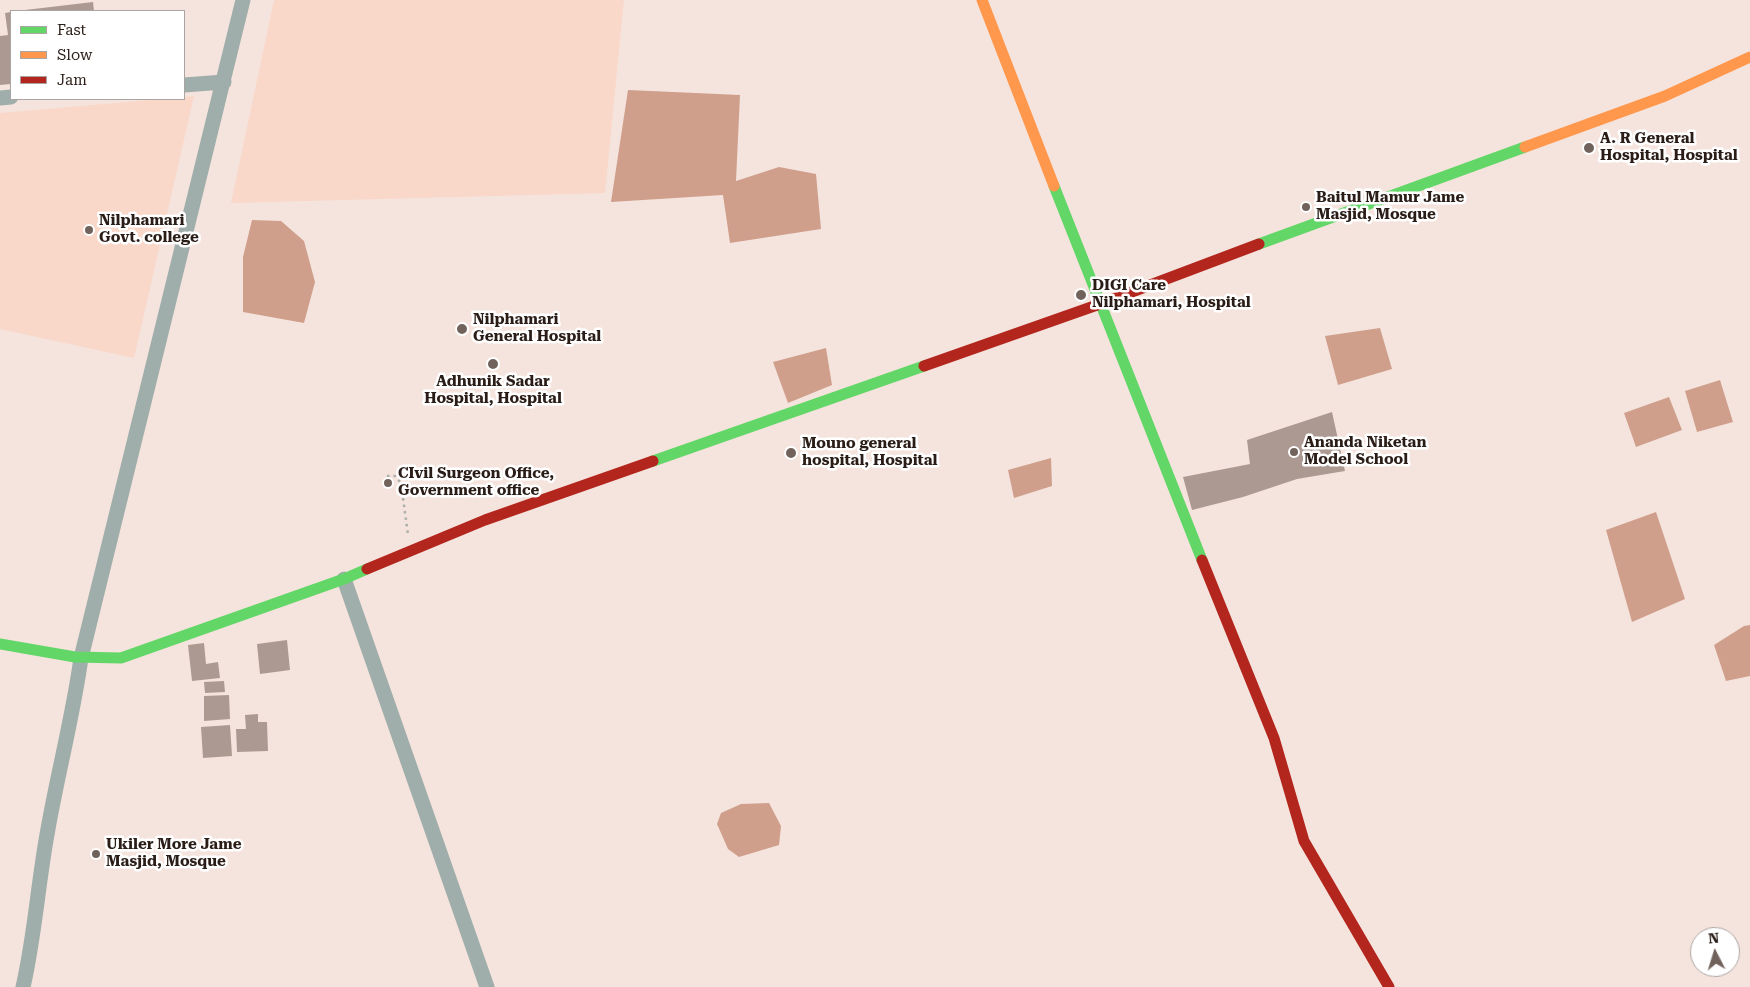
<!DOCTYPE html>
<html>
<head>
<meta charset="utf-8">
<style>
  body { margin:0 }
  #map { position:relative; width:1750px; height:987px; overflow:hidden; background:#f5e4dd; font-family:"Roboto Serif",serif }
  canvas { display:block }
  .legend { position:absolute; left:10px; top:10px; width:175px; height:90px; box-sizing:border-box; background:#fff; border:1px solid #aaa5a2; margin:0; padding:6px 9px; list-style:none; font-size:15px; color:#2a1d17 }
  .legend li { display:flex; align-items:center; gap:10px; height:25px }
  .legend b { width:25px; border:1px solid #aaa5a2 }
  .north { position:absolute; left:1690px; top:927px; width:50px; height:50px; box-sizing:border-box; background:#fff; border:1px solid #aaa5a2; border-radius:50%; rotate:355deg; font-size:14px; font-weight:700; line-height:20px; text-align:center; color:#2a1d17 }
  .north::after { content:''; display:block; margin:auto; width:18px; height:22px; background:#71635c; clip-path:polygon(50% 0,100% 100%,50% 72%,0 100%) }
</style>
</head>
<body>
<div id="map">
<canvas width="1750" height="987"></canvas>
<ul class="legend">
<li><b style="height:6px;background:#63d668"></b>Fast</li>
<li><b style="height:6px;background:#ff974d"></b>Slow</li>
<li><b style="height:6px;background:#b3261e"></b>Jam</li>
</ul>
<div class="north">N</div>
</div>
<script>
const c = document.querySelector('canvas').getContext('2d');
c.lineJoin = 'round';
function paint(path, color) {
  c.fillStyle = color;
  c.fill(path, 'evenodd');
}
function strokePath(path, color, width, dash) {
  c.strokeStyle = color;
  c.lineWidth = width;
  c.lineCap = dash ? 'butt' : 'round';
  c.setLineDash(dash || []);
  c.stroke(path);
}
function label(font, color, halo, rows, align = 'center') {
  c.font = font + ' "Roboto Serif",serif';
  c.lineWidth = 5;
  c.setLineDash([]);
  c.textBaseline = 'middle';
  c.strokeStyle = halo;
  c.fillStyle = color;
  for (const [text, x, y, turn = 0] of rows) {
    c.save();
    c.translate(x, y);
    c.rotate((+turn || 0) * Math.PI / 180);
    c.textAlign = isNaN(turn) ? turn : align;
    if (halo) c.strokeText(text, 0, 0);
    c.fillText(text, 0, 0);
    c.restore();
  }
}
const green = new Path2D(`
  M274,0h350l-19,193 -374,10z
  M194,96l-60,262 -134,-29v-216l161,-14h23v-2z`);
const water = new Path2D(`
  M628,90l112,5 -4,86 43,-14 37,7 5,55 -91,14 -7,-48 -112,7z
  M252,220l29,1 23,20 11,41 -11,41 -61,-11v-55z
  M1380,328l12,41 -54,16 -13,-49z
  M826,348l6,37 -44,18 -15,-41z
  M1720,380l13,42 -36,10 -12,-41z
  M1669,397l13,33 -46,17 -12,-34z
  M1051,458l1,28 -38,12 -6,-28z
  M1656,512l29,87 -53,23 -26,-92z
  M1750,625v51l-24,5 -12,-36 30,-19z
  M769,803l12,23 -2,19 -40,12 -11,-8 -11,-25 4,-11 20,-9z`);
const building = new Path2D(`
  M93,2l1,9h-69v-1z
  M11,12v72l-11,1v-49l8,-1 -3,-22z
  M1332,412l13,59 -48,8 -54,18 -51,13 -9,-33 67,-13 -3,-24z
  M287,640l3,30 -30,4 -3,-30z
  M204,643l2,21 12,-2 2,16 -28,3 -4,-36z
  M224,681l1,11 -20,1 -1,-11z
  M229,695l1,24 -26,2v-25z
  M258,714v8h9l1,29 -31,1 -1,-23h10l-1,-14z
  M230,725l2,31 -29,2 -2,-31z`);
const path = new Path2D(`
  M387,476h8l6,7 7,52`);
const street = new Path2D(`
  M184,85l40,-3
  M0,98l11,-1
  M344,579l143,408
  M23,987c12,-52 15,-105 25,-158 10,-57 25,-113 33,-171l162,-658`);
const fast = new Path2D(`
  M1054,186l148,374
  M1259,244l266,-97
  M653,461l271,-95
  M0,644l75,13 46,1 223,-79 23,-10`);
const slow = new Path2D(`
  M982,0l72,186
  M1525,147l140,-51 85,-39`);
const jam = new Path2D(`
  M924,366l176,-62 159,-60
  M1202,560l72,178 30,103 85,146
  M367,569l118,-49 168,-59`);
const markers = [
  [1589,148,6,"#71635c"],
  [1306,207,5,"#71635c"],
  [89,230,5,"#71635c"],
  [1081,295,6,"#71635c"],
  [462,329,6,"#71635c"],
  [493,364,6,"#71635c"],
  [1294,452,5,"#71635c"],
  [791,453,6,"#71635c"],
  [388,483,5,"#71635c"],
  [96,854,5,"#71635c"]
];
const poiNames = [
  ["A. R General",1600,139],
  ["Hospital, Hospital",1600,156],
  ["Baitul Mamur Jame",1316,198],
  ["Masjid, Mosque",1316,215],
  ["Nilphamari",99,221],
  ["Govt. college",99,238],
  ["DIGI Care",1092,286],
  ["Nilphamari, Hospital",1092,303],
  ["Nilphamari",473,320],
  ["General Hospital",473,337],
  ["Adhunik Sadar",493,382,"center"],
  ["Hospital, Hospital",493,399,"center"],
  ["Ananda Niketan",1304,443],
  ["Model School",1304,460],
  ["Mouno general",802,444],
  ["hospital, Hospital",802,461],
  ["CIvil Surgeon Office,",398,474],
  ["Government office",398,491],
  ["Ukiler More Jame",106,845],
  ["Masjid, Mosque",106,862]
];
paint(green, '#f9d7c9');
paint(water, '#cf9f8c');
paint(building, '#ac9a92');
strokePath(path, '#abaea9', 2.5, [2.5, 4]);
strokePath(street, '#9faeaa', 15);
strokePath(fast, '#63d668', 11);
strokePath(slow, '#ff974d', 11);
strokePath(jam, '#b3261e', 11);
for (const [x, y, r, color] of markers) {
  const dot = new Path2D();
  dot.arc(x, y, r, 0, 2 * Math.PI);
  c.fillStyle = color;
  c.fill(dot);
  strokePath(dot, '#fff', 2);
}
label('bold 15px', '#2a1d17', '#fff', poiNames, 'left');
</script>
</body>
</html>
